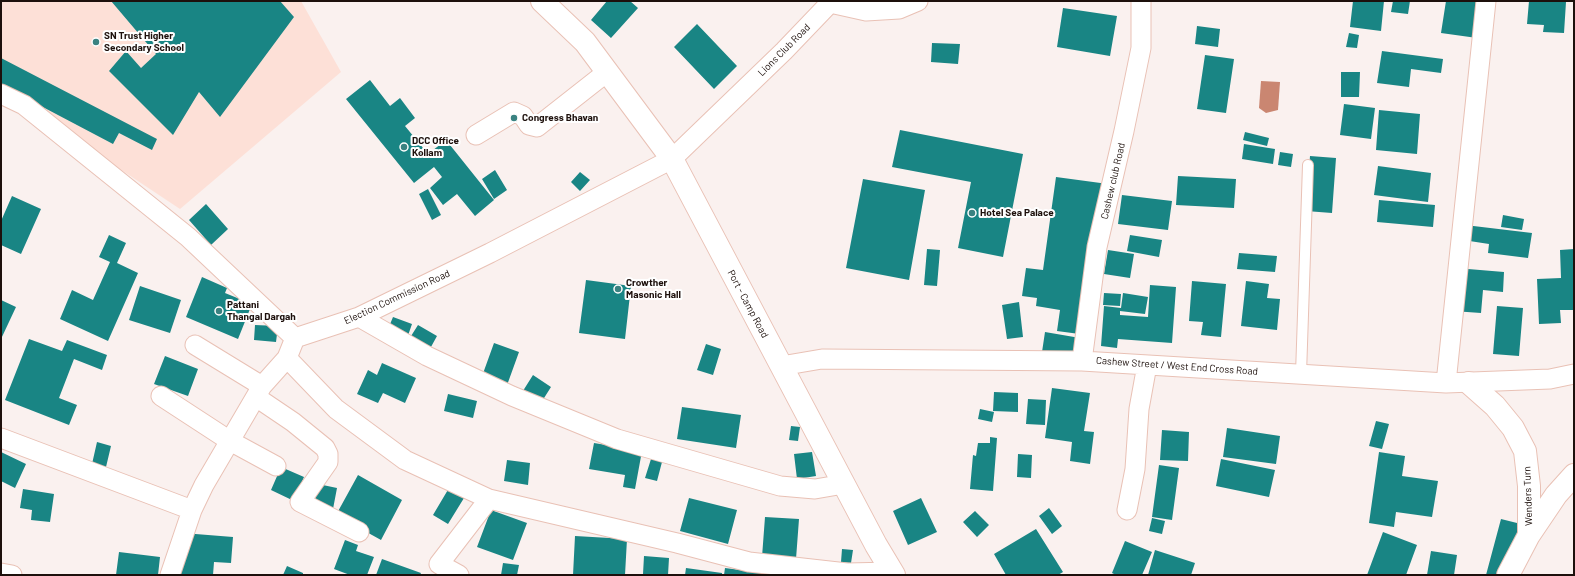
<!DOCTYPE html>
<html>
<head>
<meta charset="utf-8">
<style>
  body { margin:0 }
  #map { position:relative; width:1575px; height:576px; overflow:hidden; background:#faf1ef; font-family:Barlow,sans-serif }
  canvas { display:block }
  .frame { position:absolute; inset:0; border:2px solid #1d100c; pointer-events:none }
</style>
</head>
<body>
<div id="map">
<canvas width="1575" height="576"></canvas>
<div class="frame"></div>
</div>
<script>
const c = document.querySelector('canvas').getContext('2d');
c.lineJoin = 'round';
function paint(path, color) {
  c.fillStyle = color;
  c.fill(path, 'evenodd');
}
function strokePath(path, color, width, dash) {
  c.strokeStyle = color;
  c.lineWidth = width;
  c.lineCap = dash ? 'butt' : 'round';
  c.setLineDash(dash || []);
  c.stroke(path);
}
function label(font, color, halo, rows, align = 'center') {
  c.font = font + ' Barlow,sans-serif';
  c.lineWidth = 4;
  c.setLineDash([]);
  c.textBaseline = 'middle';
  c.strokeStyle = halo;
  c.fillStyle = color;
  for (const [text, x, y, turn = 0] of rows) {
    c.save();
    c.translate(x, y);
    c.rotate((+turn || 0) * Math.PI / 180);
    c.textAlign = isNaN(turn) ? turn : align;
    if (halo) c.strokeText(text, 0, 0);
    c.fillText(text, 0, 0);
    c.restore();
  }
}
const built = new Path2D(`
  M1,1h300l40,71 -161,137 -179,-119z`);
const water = new Path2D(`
  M1261,81l19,1 -2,28 -12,3 -7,-5z`);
const building = new Path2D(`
  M111,1h169l14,16 -74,100 -21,-25 -26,43 -64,-64 17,-20 15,17 15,-14z
  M607,1h23l8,7 -27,30 -20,-18z
  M1353,1h31l-3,30 -31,-4z
  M1393,1h17l-2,13 -17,-2z
  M1446,1l35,1 -4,36 -36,-5z
  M1529,1l37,1 -2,31 -21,-1 1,-7 -17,-1z
  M1063,8l54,8 -7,40 -53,-9z
  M697,24l40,42 -23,23 -40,-42z
  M1197,26l23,3 -2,18 -23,-3z
  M1349,33l10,2 -2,13 -11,-1z
  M932,43l28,1 -2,20 -27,-2z
  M1382,51l61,8 -2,14 -30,-4 -2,18 -32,-4z
  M1205,55l29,4 -8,54 -29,-4z
  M1,58l156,81 -5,11 -33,-17 -6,11 -112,-59z
  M1341,72h19l-1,25h-18z
  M370,80l20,26 10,-8 15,20 -10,8 23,28 18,-14 48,60 -19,16 -18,-22 -14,11 -13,-17 12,-11 -8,-10 -20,16 -68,-84z
  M1344,104l31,4 -4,31 -31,-4z
  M1379,110l41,4 -3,40 -41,-4z
  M900,130l123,24 -20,103 -45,-9 13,-66 -79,-15z
  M1245,132l24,6 -2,8 -24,-6z
  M1244,144l31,5 -2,15 -31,-5z
  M1280,152l13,2 -2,13 -13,-2z
  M1310,156l26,2 -4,55 -26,-2z
  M1378,166l53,7 -3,29 -54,-7z
  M495,170l12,20 -13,9 -12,-20z
  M580,172l10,8 -10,11 -9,-9z
  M1178,176l58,3 -2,29 -58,-3z
  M1056,177l52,7 -21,151 -30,-4 3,-21 -24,-4 1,-8 -15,-2 4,-28 17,2z
  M863,179l62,11 -16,90 -63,-12z
  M428,189l13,26 -9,5 -13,-26z
  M1122,195l50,6 -4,29 -50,-6z
  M12,196l29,13 -20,45 -20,-9v-24z
  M1379,200l56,5 -2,22 -56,-5z
  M206,204l22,25 -17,16 -22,-25z
  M1503,215l21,4 -2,11 -21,-3z
  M1465,225l67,8 -4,25 -40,-5 1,-9 -26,-4z
  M109,235l17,8 -9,20 21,10 -30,68 -48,-22 12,-29 21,10 17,-38 -11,-5z
  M1130,235l32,5 -3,17 -32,-6z
  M927,249l13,1 -3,36 -13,-1z
  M1574,249v61h-14l1,13 -22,1 -2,-45 24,-1 -1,-28z
  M1108,250l26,4 -4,24 -26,-4z
  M1239,253l38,3 -2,16 -38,-3z
  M1456,268l48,4 -1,20 -20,-2 -2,23 -28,-2z
  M202,277l25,11 -2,5 27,11 -14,35 -52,-22z
  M586,280l45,6 -6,53 -46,-6z
  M1192,281l34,3 -5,53 -20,-2 2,-13 -14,-1z
  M1246,281l23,3 -2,14 13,1 -3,31 -36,-4z
  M1150,285l26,2 -4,56 -54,-4 -1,9 -16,-2 3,-40 17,2 2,-15 25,4 -3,17 -25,-3v4l28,2z
  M140,286l41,14 -11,33 -41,-13z
  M1104,293l17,1 -1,12 -17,-1z
  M1,300l15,7 -15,32z
  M1019,302l4,35 -16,2 -5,-34z
  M1497,306l26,2 -4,48 -26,-2z
  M393,317l19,7 -8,23 -20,-8z
  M255,325l23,1 -2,16 -22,-2z
  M418,325l19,11 -11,20 -20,-12z
  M1045,332l35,6 -3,19 -35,-5z
  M29,339l33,12 5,-11 40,15 -5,15 -28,-11 -15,39 18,7 -8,20 -64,-25z
  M494,343l25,9 -13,36 -25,-9z
  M706,344l15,5 -8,26 -16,-5z
  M165,356l33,13 -10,27 -34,-12z
  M382,363l34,15 -11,25 -22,-10 -5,10 -21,-9 11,-24 9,5z
  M533,375l18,12 -12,19 -18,-12z
  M1052,388l38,5 -6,38 10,1 -4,32 -20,-3 2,-19 -27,-4z
  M994,392l24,1v19l-25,-1z
  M448,394l29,7 -4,17 -29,-7z
  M1028,399l18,1 -1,25 -19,-1z
  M682,407l59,8 -5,33 -59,-9z
  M980,409l14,3 -2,10 -14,-3z
  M1376,421l13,3 -7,25 -13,-3z
  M791,426l9,1 -2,14 -9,-1z
  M1227,428l53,8 -4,28 -53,-7z
  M1162,430l27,2 -1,29 -28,-1z
  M990,437l7,1 -4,53 -23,-2 3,-34 3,1 2,-13h12z
  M97,442l14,4 -5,21 -14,-3z
  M594,443l48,8 -7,38 -12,-2 2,-12 -36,-6z
  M1,452l25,12 -11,24 -14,-7z
  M812,452l4,24 -19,3 -3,-25z
  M1379,452l26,4 -3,20 36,5 -6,36 -36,-5 -2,15 -25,-4z
  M1018,454l14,1 -1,23 -14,-1z
  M651,459l11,3 -5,19 -12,-3z
  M1221,459l54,11 -6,27 -53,-11z
  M507,460l23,3 -2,22 -24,-4z
  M1159,465l20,3 -7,52 -20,-3z
  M281,467l23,10 -10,24 -23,-11z
  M358,475l44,25 -21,40 -45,-25z
  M318,484l19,4 -4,21 -19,-4z
  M449,488l15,10 -16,26 -15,-9z
  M23,489l31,5 -4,28 -19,-2 1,-10 -12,-2z
  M689,498l48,12 -9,34 -48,-13z
  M921,498l16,34 -29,13 -15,-34z
  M1049,508l13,18 -10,8 -13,-18z
  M491,510l36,13 -14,37 -36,-13z
  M975,511l14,14 -12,12 -14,-15z
  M765,517l34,2 -3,40 -34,-2z
  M1152,518l13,3 -3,13 -13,-3z
  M1501,519l20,5 -12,51h-23z
  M1036,529l27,43 -5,3h-52l-12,-21z
  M1383,532l34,13 -11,30h-39z
  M183,533l50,4 -2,26 -17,-1 -1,13 -33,-1z
  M575,536l52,3 -2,36h-52z
  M345,540l13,5 -2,6 18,6 -7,18h-17l-16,-6z
  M1125,541l27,11 -10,23h-26l-4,-2z
  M842,549l11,1 -2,13 -10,-1z
  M1155,550l40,13 -4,12h-43z
  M1431,551l26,4 -3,20h-27z
  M119,552l41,5 -2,18h-42z
  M644,556l25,2 -1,17 -25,-1z
  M382,559l39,14 -1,2h-44z
  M503,563l16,2 -2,10h-16z
  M287,566l16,7v2h-20z
  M686,568l36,5v2h-37z
  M725,568l45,6v1h-46z`);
const lane = new Path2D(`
  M1301,374l7,-209`);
const street = new Path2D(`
  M1,94l23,11 164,132 107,101
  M476,135l38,-23 9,4 6,9 8,2 70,-55
  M359,317l68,39 85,40 105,43 163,47 35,3 29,-5
  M195,345l67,41
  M287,358l49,51 69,51 84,39 188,44 72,19 98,11 46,-1
  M1082,361l15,-114 27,-116 17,-83v-47
  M781,366l41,-7 260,2 364,22 104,-4 24,-5
  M1446,383l40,-382
  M161,396l69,45 46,25
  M256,397l37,25 32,26 3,6v8l-28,40 59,30
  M1,438l191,72
  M1127,510l8,-41 4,-60 8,-44
  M1,573l11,2
  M170,575l22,-65 12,-25 58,-99 25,-28 8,-20 64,-21 131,-64 182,-94 112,-108 46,-48 36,8 33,-2 19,-8
  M459,575l-20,-11 50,-65`);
const secondary = new Path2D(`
  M542,1l43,41 87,117 204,386 18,30
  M1469,383l26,23 18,22 12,23 4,35v49
  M1508,575l21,-40 27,-40 18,-20`);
const markers = [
  [96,42,4,"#3a8281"],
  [514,118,4,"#3a8281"],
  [404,147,4,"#3a8281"],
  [972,213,4,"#3a8281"],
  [618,289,4,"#3a8281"],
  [219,311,4,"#3a8281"]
];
const poiNames = [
  ["SN Trust Higher",104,36],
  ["Secondary School",104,48],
  ["Congress Bhavan",522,118],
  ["DCC Office",412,141],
  ["Kollam",412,153],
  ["Hotel Sea Palace",980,213],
  ["Crowther",626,283],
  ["Masonic Hall",626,295],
  ["Pattani",227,305],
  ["Thangal Dargah",227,317]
];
const streetNames = [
  ["Lions Club Road",784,50,-45],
  ["Cashew club Road",1113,181,-77],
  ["Election Commission Road",397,297,-25],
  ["Port - Camp Road",748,304,62],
  ["Cashew Street / West End Cross Road",1177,366,4],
  ["Wenders Turn",1528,496,-92]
];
paint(built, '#fde0d7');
paint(water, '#ca8671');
paint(building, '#198584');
strokePath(lane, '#e9c1b5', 12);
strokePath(street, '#e9c1b5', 21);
strokePath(secondary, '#e9c1b5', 24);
strokePath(lane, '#fff', 10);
strokePath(street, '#fff', 19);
strokePath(secondary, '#fff', 22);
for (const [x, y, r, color] of markers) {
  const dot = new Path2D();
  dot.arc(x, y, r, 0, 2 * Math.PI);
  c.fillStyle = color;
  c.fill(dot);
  strokePath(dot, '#fff', 1.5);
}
label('bold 10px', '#1d100c', '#fff', poiNames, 'left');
label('10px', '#1d100c', '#fff', streetNames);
</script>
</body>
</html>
